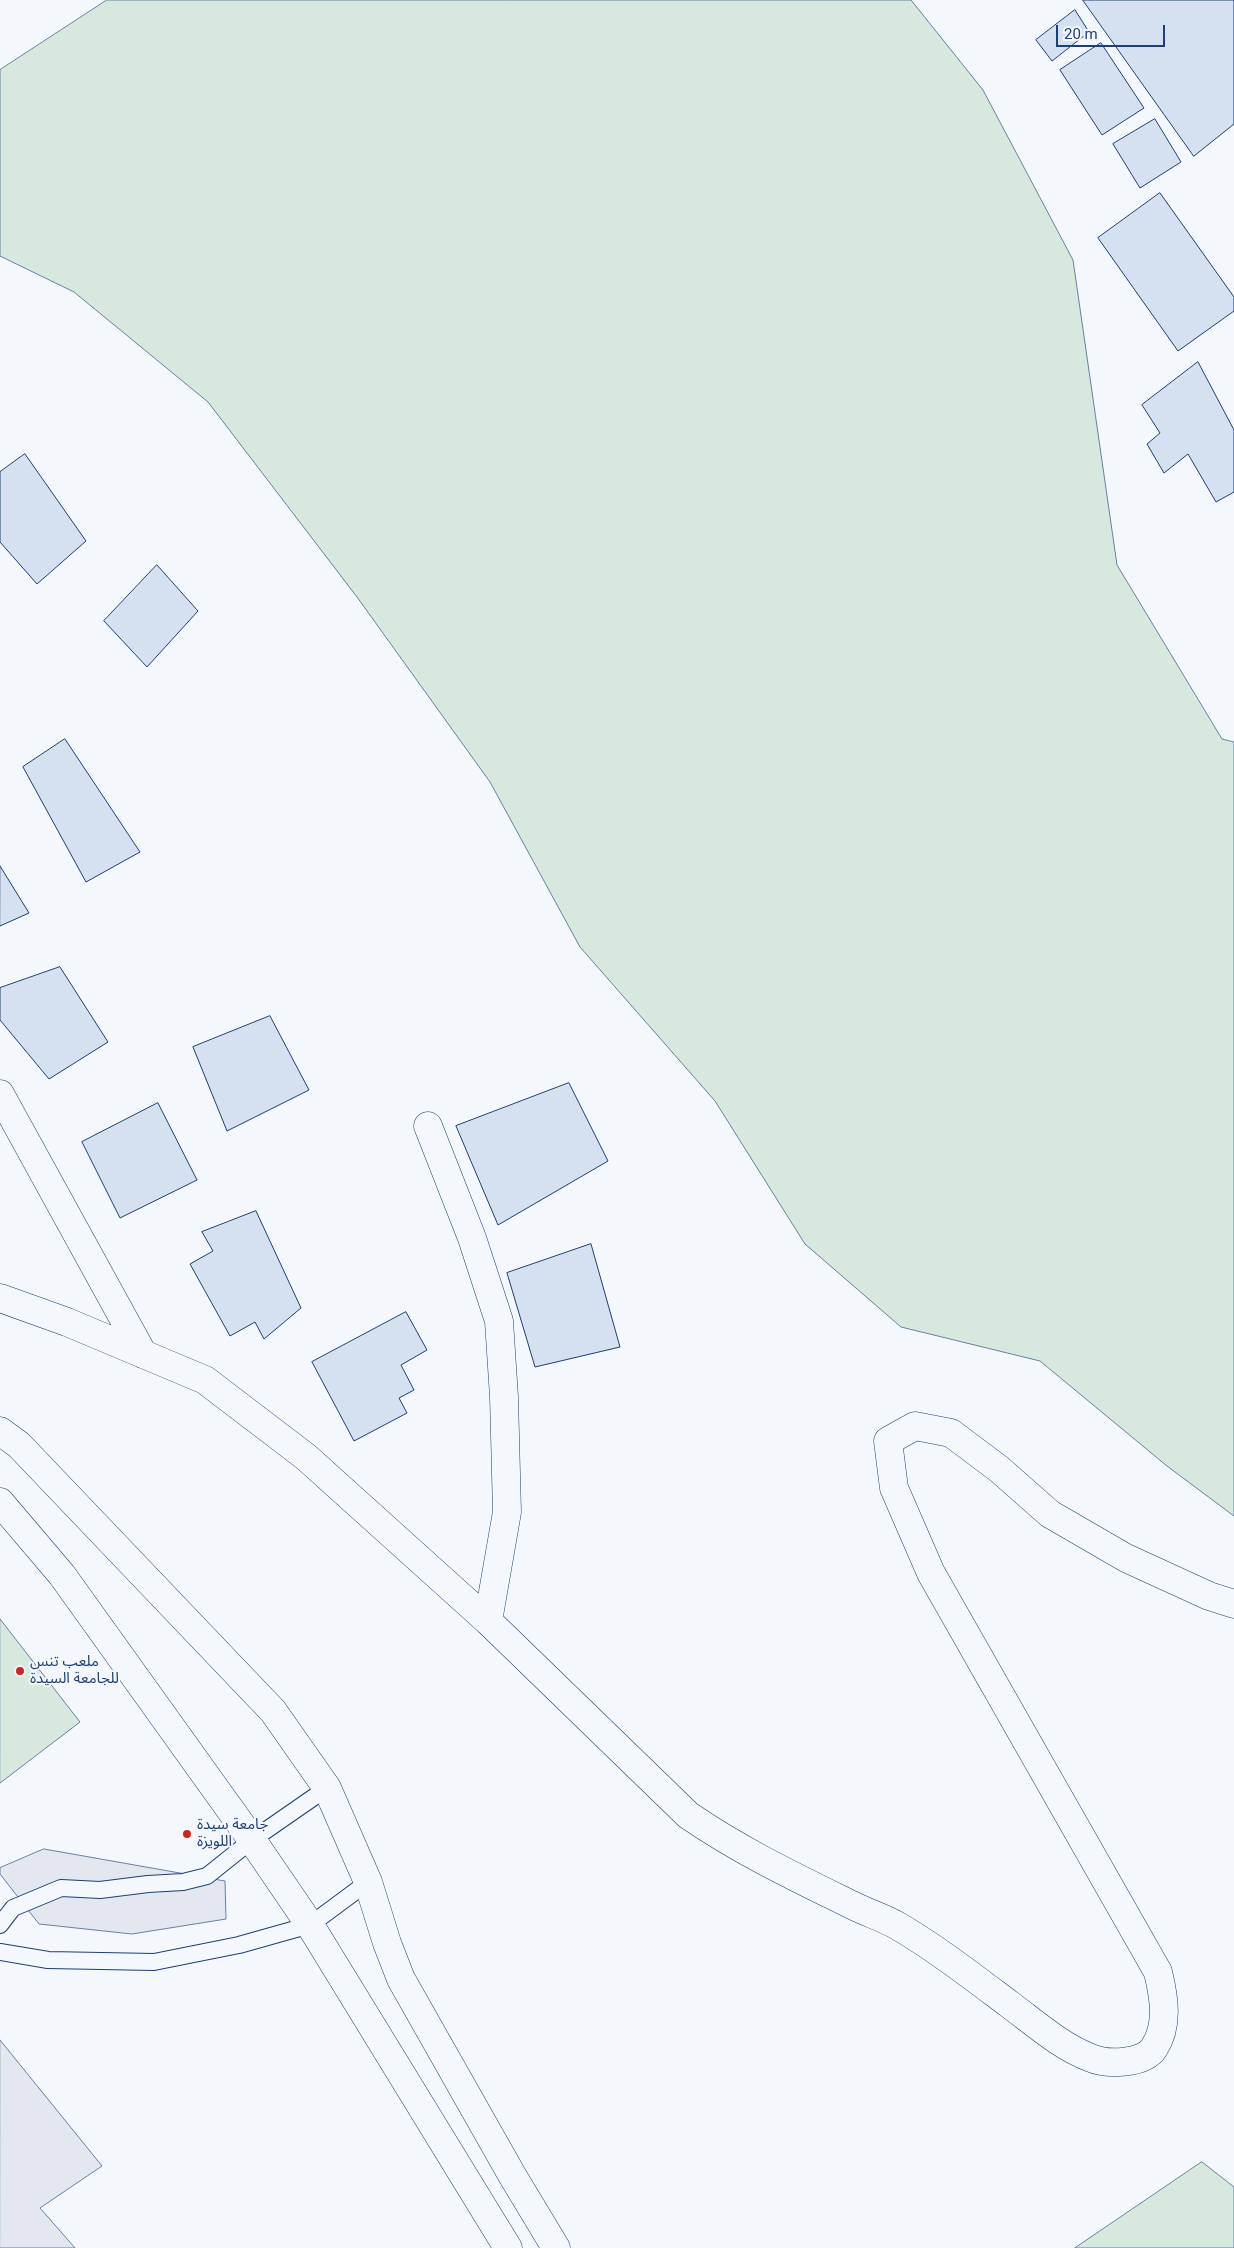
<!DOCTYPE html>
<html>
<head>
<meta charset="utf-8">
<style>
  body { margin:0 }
  #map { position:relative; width:1234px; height:2248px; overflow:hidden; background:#f4f7fb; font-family:Roboto,sans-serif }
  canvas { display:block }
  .scale { position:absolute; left:1056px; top:25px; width:109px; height:22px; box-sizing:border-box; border:2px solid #1d3f73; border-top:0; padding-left:6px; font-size:15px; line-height:18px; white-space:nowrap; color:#1d3f73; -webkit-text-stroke:4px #f4f7fb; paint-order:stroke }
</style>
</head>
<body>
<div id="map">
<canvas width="1234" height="2248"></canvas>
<div class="scale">20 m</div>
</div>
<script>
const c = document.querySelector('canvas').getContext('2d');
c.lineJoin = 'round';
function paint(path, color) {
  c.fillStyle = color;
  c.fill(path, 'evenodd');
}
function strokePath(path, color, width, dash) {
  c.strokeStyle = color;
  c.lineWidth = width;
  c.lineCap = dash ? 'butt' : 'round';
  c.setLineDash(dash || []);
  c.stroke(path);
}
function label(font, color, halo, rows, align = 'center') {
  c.font = font + ' Roboto,"Noto Sans Arabic",sans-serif';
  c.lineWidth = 4;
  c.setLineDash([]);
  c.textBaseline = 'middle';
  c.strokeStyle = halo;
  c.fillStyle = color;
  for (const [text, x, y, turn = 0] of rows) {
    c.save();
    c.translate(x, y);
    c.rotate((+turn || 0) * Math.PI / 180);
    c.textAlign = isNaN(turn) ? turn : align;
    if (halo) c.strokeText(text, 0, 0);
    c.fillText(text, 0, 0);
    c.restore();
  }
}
const green = new Path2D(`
  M107,0h804l72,90 90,170 44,305 105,174 12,3v774l-67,-50 -127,-105 -139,-34 -96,-83 -90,-143 -135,-154 -90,-165 -133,-185 -149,-195 -134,-110 -74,-36v-186z
  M0,1619l80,103 -80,61z
  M1202,2162l32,25v61h-159z`);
const parking = new Path2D(`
  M44,1849l181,32 1,38 -94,15 -93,-10 -39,-50v-6z
  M0,2040l102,126 -62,42 35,40h-75z`);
const building = new Path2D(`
  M1083,0h151v124l-40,32z
  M1075,10l14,22 -37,29 -16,-21z
  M1101,43l43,65 -42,27 -42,-65z
  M1155,119l26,43 -41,26 -27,-44z
  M1160,193l74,104v14l-56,40 -80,-113z
  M1198,362l36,68v62l-18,10 -28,-48 -24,19 -17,-29 13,-11 -18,-28z
  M25,454l61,87 -49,43 -37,-42v-70z
  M157,565l41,46 -51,56 -43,-46z
  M65,739l75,113 -54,30 -63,-115z
  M0,866l29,47 -29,13z
  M60,967l48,75 -59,37 -49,-59v-32z
  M270,1016l39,74 -82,41 -34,-84z
  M569,1083l39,78 -110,64 -42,-99z
  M158,1103l39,77 -77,38 -38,-76z
  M256,1211l45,97 -37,31 -9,-17 -25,14 -40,-72 23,-13 -11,-19z
  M591,1244l29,103 -85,20 -28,-94z
  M406,1312l21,38 -26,15 13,25 -15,8 8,15 -53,28 -42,-79z`);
const service = new Path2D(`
  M0,1925l13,-17 48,-20 39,2 48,-6 35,-2 24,-6 45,-36 75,-52
  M0,1952l48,8 106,2 85,-17 71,-20 58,-43`);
const minor = new Path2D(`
  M0,1094l143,260
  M428,1126l44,112 27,83 5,76 3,115 -19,109
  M0,1298l67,24 138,58 101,77 182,164 200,194c52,36 109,63 166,91 14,7 30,12 44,20 39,23 75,51 111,78 27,20 51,42 82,54 16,7 53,6 63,-10 15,-23 10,-51 4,-76l-227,-399 -37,-85 -6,-47 27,-15 36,7 48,36 51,45 76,44 83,38 25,8
  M0,1431l19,14 254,266 54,77 41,94 19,61 14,36 111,196 44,73
  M0,1502l62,73 190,265 58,85 198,323`);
const markers = [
  [20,1671,5,"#c62828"],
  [187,1834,5,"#c62828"]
];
const poiNames = [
  ["ملعب تنس",30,1662],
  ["للجامعة السيدة",30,1679],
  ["جامعة سيدة",197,1825],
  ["اللويزة",197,1842]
];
paint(green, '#d7e8df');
strokePath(green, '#687fa3', 1);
paint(parking, '#e3e8f0');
strokePath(parking, '#687fa3', 1);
paint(building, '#d5e0f0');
strokePath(building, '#1d3f73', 1);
strokePath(service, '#1d3f73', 18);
strokePath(minor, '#1d3f73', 29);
strokePath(service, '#f4f7fb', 16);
strokePath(minor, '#f4f7fb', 28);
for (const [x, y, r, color] of markers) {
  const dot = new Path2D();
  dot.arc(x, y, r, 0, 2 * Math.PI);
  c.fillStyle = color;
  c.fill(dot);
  strokePath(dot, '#f4f7fb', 2);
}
label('15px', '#1d3f73', '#f4f7fb', poiNames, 'left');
</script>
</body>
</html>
